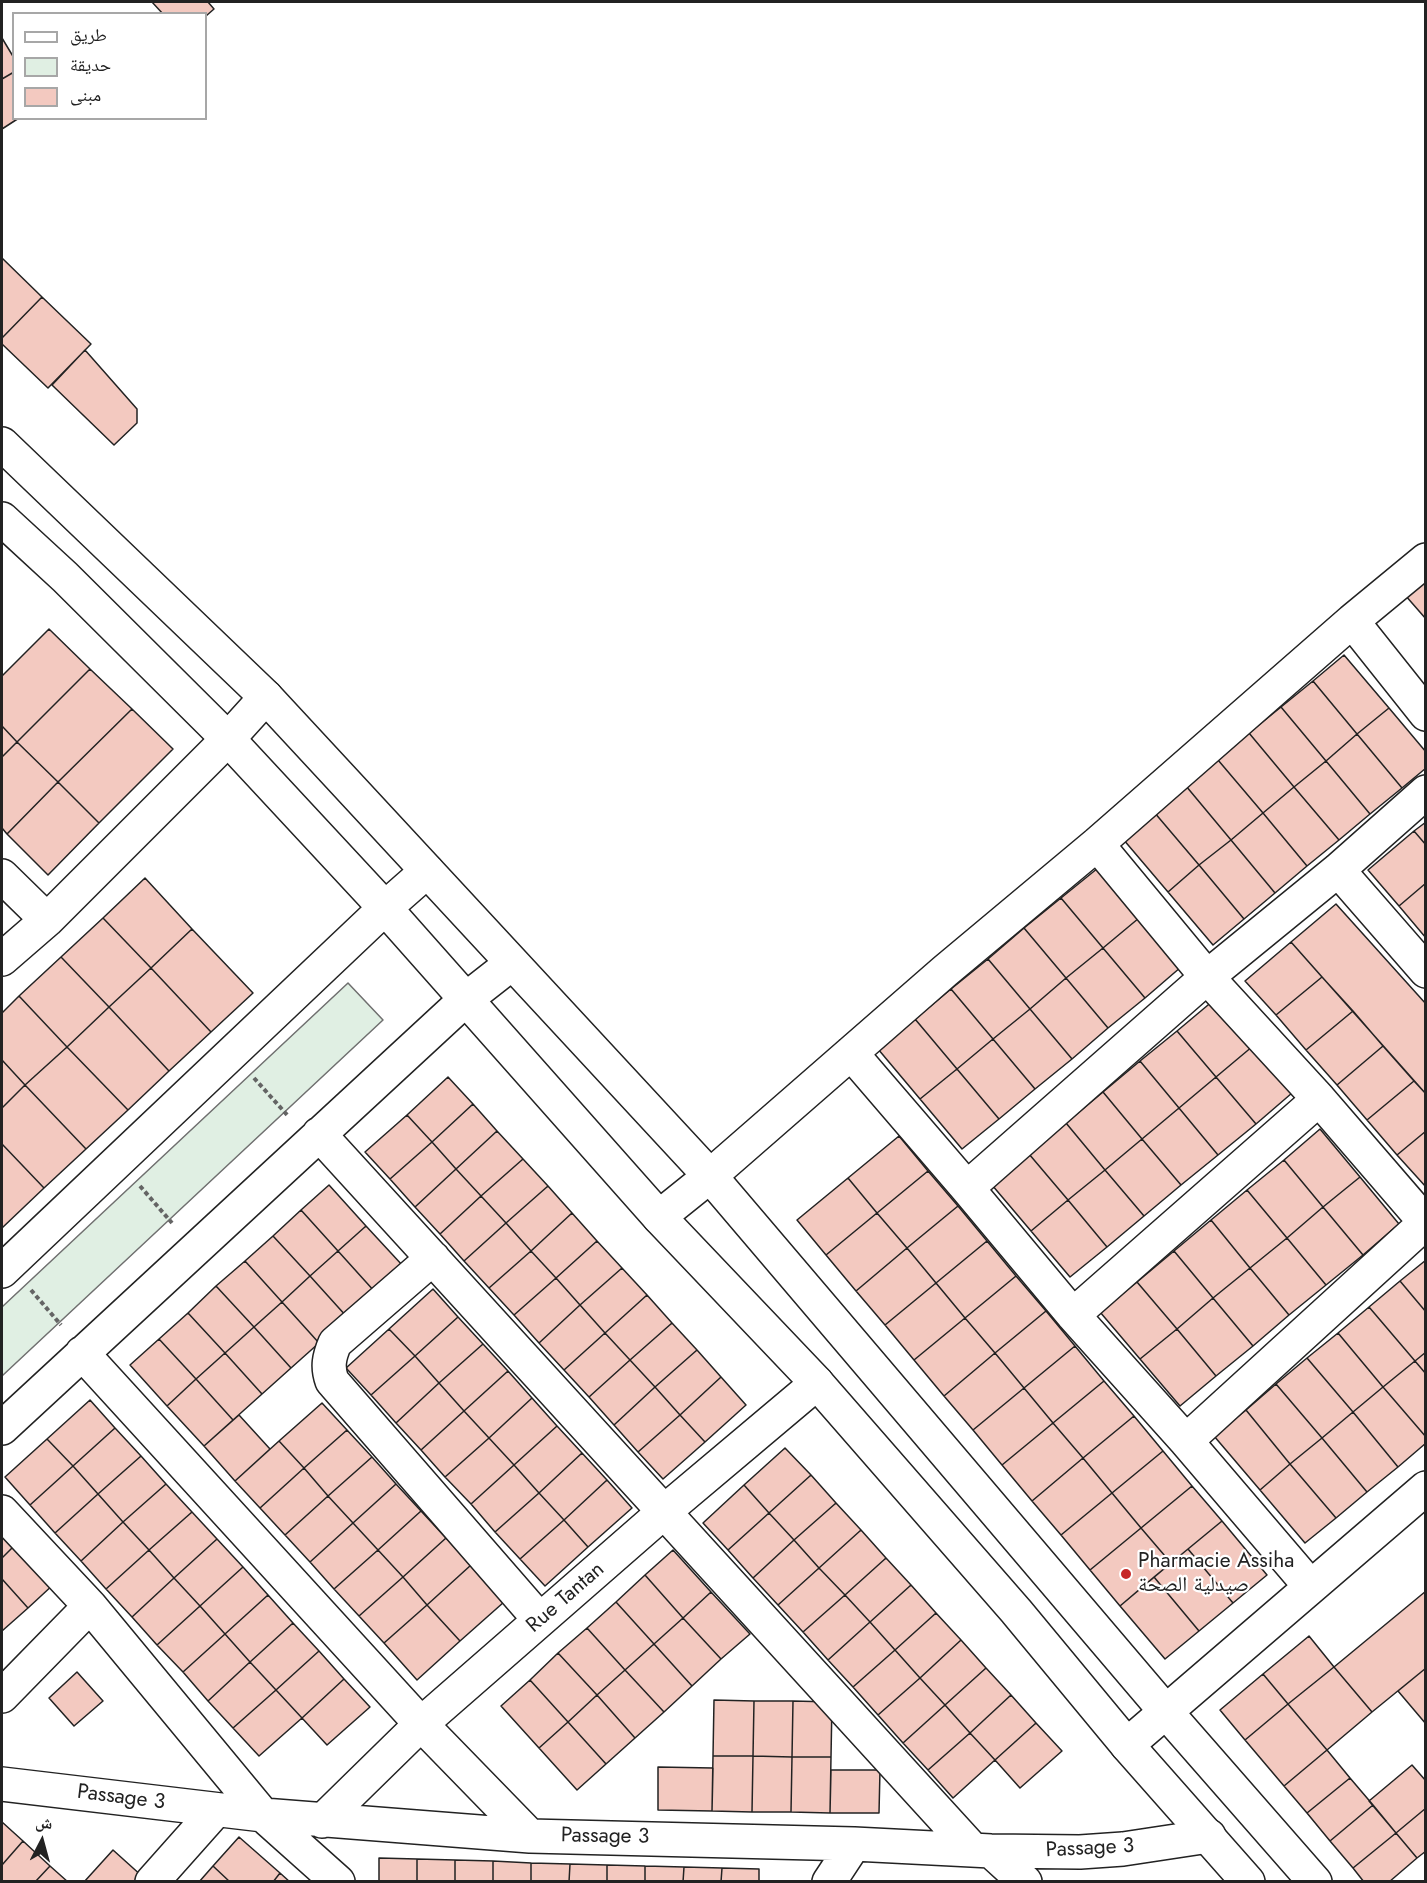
<!DOCTYPE html>
<html>
<head>
<meta charset="utf-8">
<style>
  body { margin:0 }
  #map { position:relative; width:1427px; height:1883px; overflow:hidden; background:#fff; font-family:Jost,"Noto Naskh Arabic",sans-serif }
  canvas { display:block }
  .frame { position:absolute; inset:0; border:3px solid #222; pointer-events:none }
  .legend { position:absolute; left:12px; top:12px; width:195px; height:108px; box-sizing:border-box; background:#fff; border:2px solid #a7a7a7; margin:0; padding:8px 10px; list-style:none; font-size:18px; color:#222 }
  .legend li { display:flex; align-items:center; gap:12px; height:30px }
  .legend b { width:30px; border:2px solid #a7a7a7 }
  .north { position:absolute; left:12px; top:1811px; width:60px; height:60px; -webkit-text-stroke:4px #fff; paint-order:stroke; rotate:6deg; font-size:16px; font-weight:700; line-height:24px; text-align:center; color:#222 }
  .north::after { content:''; display:block; margin:auto; width:21px; height:27px; background:#222; clip-path:polygon(50% 0,100% 100%,50% 72%,0 100%) }
</style>
</head>
<body>
<div id="map">
<canvas width="1427" height="1883"></canvas>
<div class="frame"></div>
<ul class="legend">
<li><b style="height:8px;background:#fff"></b>طريق</li>
<li><b style="height:16px;background:#e0efe3"></b>حديقة</li>
<li><b style="height:16px;background:#f3c9c0"></b>مبنى</li>
</ul>
<div class="north">ش</div>
</div>
<script>
const c = document.querySelector('canvas').getContext('2d');
c.lineJoin = 'round';
function paint(path, color) {
  c.fillStyle = color;
  c.fill(path, 'evenodd');
}
function strokePath(path, color, width, dash) {
  c.strokeStyle = color;
  c.lineWidth = width;
  c.lineCap = dash ? 'butt' : 'round';
  c.setLineDash(dash || []);
  c.stroke(path);
}
function label(font, color, halo, rows, align = 'center') {
  c.font = font + ' Jost,"Noto Naskh Arabic",sans-serif';
  c.lineWidth = 4.5;
  c.setLineDash([]);
  c.textBaseline = 'middle';
  c.strokeStyle = halo;
  c.fillStyle = color;
  for (const [text, x, y, turn = 0] of rows) {
    c.save();
    c.translate(x, y);
    c.rotate((+turn || 0) * Math.PI / 180);
    c.textAlign = isNaN(turn) ? turn : align;
    if (halo) c.strokeText(text, 0, 0);
    c.fillText(text, 0, 0);
    c.restore();
  }
}
const green = new Path2D(`
  M348,983l35,37 -381,356v-69z`);
const building = new Path2D(`
  M152,2h56l6,7 -8,7v-2h-43z
  M2,38l12,20v14l-12,7z
  M14,72v46h5l-17,11v-50z
  M2,258l40,39 -40,41z
  M42,297l49,47 -43,44 -46,-44v-6z
  M85,350l52,59v14l-23,22 -62,-60z
  M1426,578v41l-21,-24z
  M49,629l41,40 -73,73 -15,-16v-50z
  M1344,655l45,53 -32,26 -44,-53z
  M90,669l42,40 -74,73 -41,-40z
  M1313,681l44,53 -31,27 -45,-54z
  M1281,707l45,54 -32,26 -45,-54z
  M1389,708l37,44v16l-24,20 -45,-54z
  M132,709l41,40 -74,74 -41,-41z
  M2,726l15,16 -15,15z
  M1249,733l45,54 -31,26 -45,-53z
  M1357,734l45,54 -32,26 -44,-53z
  M17,742l41,40 -51,52 -5,-6v-71z
  M1218,760l45,53 -32,27 -45,-54z
  M1326,761l44,53 -31,26 -45,-53z
  M58,782l41,41 -51,52 -41,-41z
  M1186,786l45,54 -32,25 -45,-53z
  M1294,787l45,53 -32,26 -44,-53z
  M1154,812l45,53 -31,27 -45,-53z
  M1263,813l44,53 -32,27 -44,-53z
  M1426,822v23l-12,-14z
  M1414,831l12,14v38l-27,23 -31,-36z
  M1231,840l44,53 -31,26 -45,-54z
  M1199,865l45,54 -31,26 -45,-53z
  M1098,868l41,50 -36,30 -42,-50z
  M145,878l47,51 -41,39 -48,-50z
  M1426,883v55l-27,-32z
  M1061,898l42,50 -37,30 -42,-50z
  M1336,904l90,100v90l-135,-152z
  M103,918l48,50 -42,39 -48,-50z
  M1139,918l42,49 -36,31 -42,-50z
  M1024,928l42,50 -36,31 -42,-50z
  M192,929l61,64 -42,39 -60,-64z
  M1291,942l31,35 -46,38 -31,-34z
  M1103,948l42,50 -37,30 -42,-50z
  M61,957l48,50 -42,40 -48,-51z
  M988,959l42,50 -37,30 -42,-50z
  M151,968l60,64 -42,39 -60,-64z
  M1322,977l31,34 -47,39 -30,-35z
  M1066,978l42,50 -36,31 -42,-50z
  M951,989l42,50 -36,30 -42,-50z
  M19,996l48,51 -42,38 -23,-25v-47z
  M1214,1000l39,46 -37,31 -39,-46z
  M109,1007l60,64 -41,39 -61,-63z
  M1030,1009l42,50 -37,30 -42,-50z
  M1353,1011l30,35 -46,39 -31,-35z
  M915,1019l42,50 -37,30 -42,-50z
  M1177,1031l39,46 -37,31 -39,-47z
  M993,1039l42,50 -36,30 -42,-50z
  M1253,1046l39,47 -36,31 -40,-47z
  M1383,1046l31,35 -47,39 -30,-35z
  M67,1047l61,63 -42,39 -61,-64z
  M2,1060l23,25 -23,23z
  M1140,1061l39,47 -37,31 -39,-47z
  M957,1069l42,50 -37,30 -42,-50z
  M448,1077l25,27 -41,38 -25,-27z
  M1216,1077l40,47 -38,31 -39,-47z
  M1414,1081l12,13v37l-29,24 -30,-35z
  M25,1085l61,64 -42,39 -42,-44v-36z
  M1103,1092l39,47 -37,31 -39,-47z
  M473,1104l24,27 -41,38 -24,-27z
  M1179,1108l39,47 -37,30 -39,-46z
  M407,1115l25,27 -42,37 -25,-27z
  M1066,1123l39,47 -37,30 -39,-46z
  M1320,1129l40,48 -37,30 -39,-47z
  M497,1131l26,28 -42,37 -25,-27z
  M1426,1131v56l-29,-32z
  M899,1136l29,35 -51,42 -29,-35z
  M1142,1139l39,46 -37,31 -39,-46z
  M432,1142l24,27 -41,38 -25,-28z
  M2,1144l42,44 -42,40z
  M1029,1154l39,46 -37,31 -39,-46z
  M523,1159l25,27 -42,37 -25,-27z
  M1284,1160l39,47 -36,31 -40,-48z
  M456,1169l25,27 -41,38 -25,-27z
  M1105,1170l39,46 -37,31 -39,-47z
  M928,1171l30,35 -51,42 -30,-35z
  M1360,1177l39,47 -36,31 -40,-48z
  M848,1178l29,35 -51,42 -29,-35z
  M329,1185l37,41 -28,25 -37,-41z
  M548,1186l24,27 -41,38 -25,-28z
  M1247,1190l40,48 -37,30 -39,-48z
  M481,1196l25,27 -42,38 -24,-27z
  M1068,1200l39,47 -37,30 -39,-46z
  M958,1206l29,35 -51,42 -29,-35z
  M1323,1207l40,48 -37,30 -39,-47z
  M301,1210l37,41 -28,25 -37,-40z
  M572,1213l25,28 -41,37 -25,-27z
  M877,1213l30,35 -51,43 -30,-36z
  M1211,1220l39,48 -37,30 -39,-47z
  M506,1223l25,28 -42,37 -25,-27z
  M366,1226l37,40 -28,26 -37,-41z
  M273,1236l37,40 -28,26 -37,-41z
  M1287,1238l39,47 -37,30 -39,-47z
  M597,1241l25,27 -42,37 -24,-27z
  M987,1241l29,35 -51,42 -29,-35z
  M907,1248l29,35 -51,42 -29,-34z
  M338,1251l37,41 -28,25 -37,-41z
  M531,1251l25,27 -42,37 -25,-27z
  M1174,1251l39,47 -36,31 -40,-47z
  M1426,1260v52l-26,-31z
  M245,1261l37,41 -28,25 -38,-41z
  M622,1268l25,27 -42,38 -25,-28z
  M1250,1268l39,47 -36,31 -40,-48z
  M310,1276l37,41 -28,26 -37,-41z
  M1016,1276l30,35 -51,42 -30,-35z
  M556,1278l24,27 -41,38 -25,-28z
  M1400,1281l26,31v40l-11,9 -46,-54z
  M1137,1282l40,47 -37,30 -40,-47z
  M936,1283l29,35 -51,42 -29,-35z
  M216,1286l38,41 -29,26 -37,-40z
  M433,1289l25,28 -43,39 -26,-27z
  M647,1295l25,28 -42,37 -25,-27z
  M1213,1298l40,48 -37,30 -39,-47z
  M282,1302l37,41 -28,25 -37,-41z
  M580,1305l25,28 -41,37 -25,-27z
  M1369,1307l46,54 -32,26 -45,-54z
  M1046,1311l29,35 -51,42 -29,-35z
  M188,1313l37,40 -29,26 -37,-40z
  M458,1317l25,27 -44,39 -24,-27z
  M965,1318l30,35 -51,43 -30,-36z
  M672,1323l25,27 -42,37 -25,-27z
  M254,1327l37,41 -29,26 -37,-41z
  M389,1329l26,27 -44,39 -25,-27z
  M1177,1329l39,47 -36,30 -40,-47z
  M605,1333l25,27 -41,37 -25,-27z
  M1338,1333l45,54 -30,25 -46,-54z
  M159,1339l37,40 -29,27 -37,-41z
  M483,1344l25,27 -44,40 -25,-28z
  M1075,1346l29,35 -51,42 -29,-35z
  M697,1350l24,27 -41,38 -25,-28z
  M1426,1352v22l-11,-13z
  M225,1353l37,41 -29,26 -37,-41z
  M995,1353l29,35 -51,42 -29,-34z
  M415,1356l24,27 -43,40 -25,-28z
  M1307,1358l46,54 -31,26 -46,-54z
  M630,1360l25,27 -41,38 -25,-28z
  M1415,1361l11,13v63l-43,-50z
  M508,1371l24,27 -43,40 -25,-27z
  M721,1377l25,28 -41,37 -25,-27z
  M196,1379l37,41 -29,26 -37,-40z
  M1104,1381l30,35 -51,42 -30,-35z
  M439,1383l25,28 -43,39 -25,-27z
  M1276,1384l46,54 -32,26 -44,-54z
  M655,1387l25,28 -42,37 -24,-27z
  M1383,1387l43,50v6l-28,24 -45,-55z
  M1024,1388l29,35 -51,42 -29,-35z
  M532,1398l25,28 -43,39 -25,-27z
  M90,1400l25,28 -42,38 -26,-27z
  M322,1403l25,27 -43,38 -25,-27z
  M1246,1410l44,54 -30,26 -46,-54z
  M464,1411l25,27 -44,39 -24,-27z
  M1353,1412l45,55 -31,25 -45,-54z
  M239,1415l31,34 -35,32 -31,-35z
  M680,1415l25,27 -42,37 -25,-27z
  M1134,1416l29,35 -51,42 -29,-35z
  M1053,1423l30,35 -51,43 -30,-36z
  M557,1426l25,27 -43,40 -25,-28z
  M115,1428l26,28 -43,38 -25,-28z
  M347,1430l25,27 -44,39 -24,-28z
  M489,1438l25,27 -43,39 -26,-27z
  M1322,1438l45,54 -31,26 -46,-54z
  M47,1439l26,27 -43,39 -25,-28z
  M279,1441l25,27 -44,40 -25,-27z
  M785,1448l26,27 -42,38 -25,-28z
  M1163,1451l29,35 -51,42 -29,-35z
  M582,1453l25,27 -43,40 -25,-27z
  M141,1456l25,28 -43,38 -25,-28z
  M372,1457l24,27 -43,39 -25,-27z
  M1083,1458l29,35 -51,42 -29,-34z
  M1290,1464l46,54 -31,25 -45,-53z
  M514,1465l25,28 -44,39 -24,-28z
  M73,1466l25,28 -43,39 -25,-28z
  M304,1468l24,28 -43,39 -25,-27z
  M811,1475l25,28 -42,37 -25,-27z
  M607,1480l25,28 -44,39 -24,-27z
  M166,1484l26,28 -43,38 -26,-28z
  M396,1484l25,27 -43,39 -25,-27z
  M744,1485l25,28 -41,37 -25,-27z
  M1192,1486l30,35 -51,42 -30,-35z
  M539,1493l25,27 -44,39 -25,-27z
  M1112,1493l29,35 -51,42 -29,-35z
  M98,1494l25,28 -42,39 -26,-28z
  M328,1496l25,27 -43,39 -25,-27z
  M836,1503l25,27 -42,38 -25,-28z
  M421,1511l25,27 -43,39 -25,-27z
  M192,1512l25,27 -43,39 -25,-28z
  M769,1513l25,27 -41,38 -25,-28z
  M564,1520l24,27 -43,39 -25,-27z
  M1222,1521l45,54 -34,28 -45,-54z
  M123,1522l26,28 -43,39 -25,-28z
  M353,1523l25,27 -44,39 -24,-27z
  M2,1524l16,18 -16,16z
  M1141,1528l30,35 -51,43 -30,-36z
  M861,1530l25,28 -41,37 -26,-27z
  M446,1538l25,27 -44,40 -24,-28z
  M217,1539l26,28 -43,39 -26,-28z
  M794,1540l25,28 -41,37 -25,-27z
  M18,1542l37,41 -27,25 -26,-29v-21z
  M1188,1549l45,54 -34,28 -45,-54z
  M149,1550l25,28 -42,39 -26,-28z
  M378,1550l25,27 -44,39 -25,-27z
  M673,1550l38,42 -28,26 -38,-43z
  M886,1558l25,27 -41,37 -25,-27z
  M471,1565l33,37 -44,39 -33,-36z
  M243,1567l25,28 -43,39 -25,-28z
  M819,1568l26,27 -42,37 -25,-27z
  M645,1575l38,43 -29,26 -38,-42z
  M403,1577l24,28 -43,38 -25,-27z
  M1154,1577l45,54 -34,28 -45,-53z
  M174,1578l26,28 -43,39 -25,-28z
  M2,1579l26,29 -26,23z
  M911,1585l25,28 -41,37 -25,-28z
  M1426,1591v77l-54,44 -38,-45z
  M711,1592l39,42 -29,25 -38,-41z
  M268,1595l25,28 -43,39 -25,-28z
  M845,1595l25,27 -42,38 -25,-28z
  M616,1602l38,42 -29,26 -38,-42z
  M427,1605l33,36 -43,39 -33,-37z
  M200,1606l25,28 -42,38 -26,-27z
  M936,1613l25,27 -41,38 -25,-28z
  M683,1618l38,41 -29,27 -38,-42z
  M870,1622l25,28 -42,37 -25,-27z
  M293,1623l26,28 -43,39 -26,-28z
  M587,1628l38,42 -28,25 -39,-42z
  M225,1634l25,28 -42,39 -25,-29z
  M1309,1636l25,31 -46,37 -25,-30z
  M961,1640l25,28 -41,37 -25,-27z
  M654,1644l38,42 -28,26 -39,-42z
  M895,1650l25,28 -42,37 -25,-28z
  M319,1651l25,28 -42,39 -26,-28z
  M558,1653l39,42 -29,27 -38,-42z
  M250,1662l26,28 -43,38 -25,-27z
  M1334,1667l38,45 -45,38 -39,-46z
  M986,1668l25,27 -41,38 -25,-28z
  M1426,1668v56l-28,-33z
  M625,1670l39,42 -29,26 -38,-43z
  M77,1672l26,29 -29,25 -25,-28z
  M1263,1674l25,30 -43,36 -25,-30z
  M920,1678l25,27 -42,38 -25,-28z
  M344,1679l26,28 -43,38 -25,-27z
  M530,1680l38,42 -29,26 -38,-42z
  M276,1690l26,28 -43,38 -26,-28z
  M597,1695l38,43 -29,26 -38,-42z
  M1011,1695l25,28 -41,37 -25,-27z
  M714,1700l40,1 -1,55h-40z
  M754,1701h39l-1,56 -39,-1z
  M793,1701l39,1 -1,55h-39z
  M1288,1704l39,46 -43,36 -39,-46z
  M945,1705l25,28 -42,37 -25,-27z
  M568,1722l38,42 -29,26 -38,-42z
  M1036,1723l26,28 -42,37 -25,-28z
  M970,1733l25,27 -42,38 -25,-28z
  M1327,1750l23,28 -43,35 -23,-27z
  M713,1756h40l-1,56 -40,-1z
  M753,1756l39,1 -1,55h-39z
  M792,1757h39l-1,56 -39,-1z
  M1412,1765l14,16v27l-30,25 -27,-32z
  M658,1767l55,1 -1,43 -54,-1z
  M831,1770h49l-1,43h-49z
  M1350,1778l23,27 -43,36 -23,-28z
  M1373,1805l23,28 -43,35 -23,-27z
  M1426,1808v43l-9,7 -21,-25z
  M2,1822l21,19 -21,24z
  M1396,1833l21,25 -28,24h-25l-11,-14z
  M239,1837l41,36 -7,9h-43l-17,-16z
  M23,1841l27,25 -15,16h-33v-17z
  M113,1850l30,27 -5,5h-54z
  M379,1858l38,1v23h-38z
  M417,1859l38,1v22h-38z
  M455,1860l38,1v21h-38z
  M493,1861l38,2v19h-38z
  M531,1863l39,1 -1,18h-38z
  M570,1864l37,1v17h-38z
  M607,1865l38,1v16h-38z
  M50,1866l18,16h-33z
  M213,1866l17,16h-31z
  M645,1866l39,1 -1,15h-38z
  M684,1867l38,1 -1,14h-38z
  M722,1868l37,1v13h-38z
  M280,1873l10,9h-17z`);
const path = new Path2D(`
  M254,1078l35,39
  M140,1186l32,37
  M31,1290l30,35`);
const minor = new Path2D(`
  M1352,621l74,93
  M1097,844l110,133 112,122 107,124
  M1338,870l88,101
  M2,876l45,44
  M2,959l45,-39 181,-181 38,-42
  M851,1053l116,135 106,127 113,126 124,145
  M319,1134l654,716
  M967,1188l240,-211 131,-107 88,-78
  M659,1217l51,-41 235,-205 152,-127 255,-223 74,-61
  M433,1258l-98,85c-6,14 -8,24 -3,38l208,239
  M2,1271l383,-363 42,-37
  M1073,1315l246,-216
  M82,1353l339,371 109,112
  M2,1428l463,-428 46,-36
  M1186,1441l239,-218
  M2,1512l88,94
  M2,1696l88,-90 173,209 75,67
  M1127,1745l299,-257
  M2,1784l261,31 267,21 324,8 137,7 89,1 43,-3 86,-13
  M322,1821l99,-97 244,-213 152,-128
  M991,1851l34,31
  M152,1882l64,-72
  M829,1882l25,-38`);
const major = new Path2D(`
  M2,444l264,253 444,479 457,537 148,169
  M2,519l63,58 163,162 157,169 274,309 158,166 199,228 111,134 121,137`);
const markers = [
  [1126,1574,6,"#c62828"]
];
const poiNames = [
  ["Pharmacie Assiha",1138,1562],
  ["صيدلية الصحة",1138,1586]
];
const streetNames = [
  ["Rue Tantan",566,1598,-41],
  ["Passage 3",121,1798,7],
  ["Passage 3",605,1837,1],
  ["Passage 3",1090,1849,-3]
];
paint(green, '#e0efe3');
strokePath(green, '#6f6f6f', 1.5);
paint(building, '#f3c9c0');
strokePath(building, '#222', 1.5);
strokePath(minor, '#222', 36);
strokePath(major, '#222', 36);
strokePath(path, '#646464', 4, [4.5, 3]);
strokePath(minor, '#fff', 33);
strokePath(major, '#fff', 33);
for (const [x, y, r, color] of markers) {
  const dot = new Path2D();
  dot.arc(x, y, r, 0, 2 * Math.PI);
  c.fillStyle = color;
  c.fill(dot);
  strokePath(dot, '#fff', 2);
}
label('21px', '#222', '#fff', poiNames, 'left');
label('21px', '#222', '#fff', streetNames);
</script>
</body>
</html>
